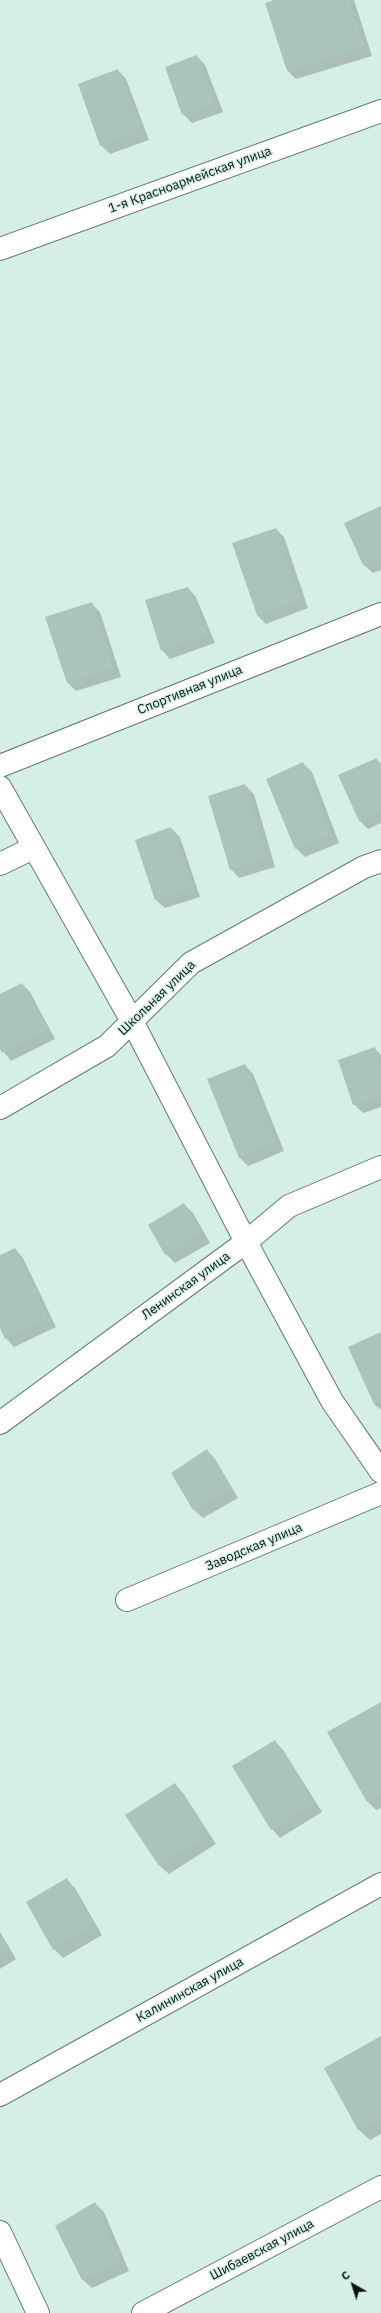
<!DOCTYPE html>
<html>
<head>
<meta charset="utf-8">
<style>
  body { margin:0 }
  #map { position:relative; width:381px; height:2313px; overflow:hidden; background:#d5efe5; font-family:"IBM Plex Sans",sans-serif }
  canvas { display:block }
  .north { position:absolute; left:333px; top:2265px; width:40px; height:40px; -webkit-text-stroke:3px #d5efe5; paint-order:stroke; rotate:321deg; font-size:11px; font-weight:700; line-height:16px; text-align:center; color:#0a1310 }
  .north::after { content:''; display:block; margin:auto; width:14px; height:18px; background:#0a1310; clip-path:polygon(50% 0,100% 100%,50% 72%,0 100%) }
</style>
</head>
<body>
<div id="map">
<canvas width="381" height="2313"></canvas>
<div class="north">С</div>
</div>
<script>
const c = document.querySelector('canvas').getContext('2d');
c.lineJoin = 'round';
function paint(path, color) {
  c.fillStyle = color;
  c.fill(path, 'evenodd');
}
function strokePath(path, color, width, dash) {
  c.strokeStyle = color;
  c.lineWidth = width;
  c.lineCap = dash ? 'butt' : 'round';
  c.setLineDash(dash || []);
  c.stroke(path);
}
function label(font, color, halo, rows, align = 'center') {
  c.font = font + ' "IBM Plex Sans",sans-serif';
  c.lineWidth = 3;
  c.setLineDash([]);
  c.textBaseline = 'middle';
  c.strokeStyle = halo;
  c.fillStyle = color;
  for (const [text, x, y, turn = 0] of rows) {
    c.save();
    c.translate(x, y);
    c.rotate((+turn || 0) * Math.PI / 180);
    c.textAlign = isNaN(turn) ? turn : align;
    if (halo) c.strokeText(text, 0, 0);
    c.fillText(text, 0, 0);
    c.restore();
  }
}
const shadow = new Path2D(`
  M277,0h77l18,56 -76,23 -8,-8z
  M197,56l8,9 18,47 -31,11 -9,-9z
  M118,70l8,9 23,61 -39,14 -9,-9z
  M381,507v63l-8,3 -9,-8 -19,-42z
  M276,529l8,8 24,71 -42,16 -9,-9 -24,-72z
  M188,588l8,9 19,46 -45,16 -8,-9z
  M91,603l9,9 21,65 -45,14 -8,-8z
  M377,760l4,4v59l-13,6 -8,-8 -21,-46z
  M303,763l9,9 27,71 -34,14 -9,-9z
  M245,785l9,9 21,73 -36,11 -8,-9z
  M171,828l9,9 20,60 -35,11 -9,-8z
  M22,984l8,8 25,47 -44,22 -11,-14v-52z
  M375,1049l6,6v52l-18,6 -9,-9z
  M245,1065l8,9 31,77 -36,15 -9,-9z
  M184,1204l9,9 17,30 -35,20 -9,-9 -17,-29z
  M15,1249l8,9 33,69 -42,20 -8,-9 -6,-12v-70z
  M381,1333v77l-7,-6z
  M207,1450l8,9 23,39 -35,20 -9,-8 -22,-37z
  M381,1703v105l-5,2 -8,-8 -39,-70z
  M275,1741l8,9 39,62 -42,26 -8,-9z
  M175,1784l8,9 33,51 -47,30 -9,-8 -33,-51z
  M67,1880l8,8 27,47 -39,23 -9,-9z
  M0,1932l16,27 -16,10z
  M381,2038v96l-11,6 -11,-10 -34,-62z
  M95,2203l9,9 25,59 -37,17 -9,-8 -27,-54z`);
const building = new Path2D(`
  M274,0h75l15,47 -77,24 -22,-68z
  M197,55l18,48 -33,12 -17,-48z
  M118,69l23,62 -41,15 -22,-62z
  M381,506v52l-18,7 -19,-42z
  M276,528l24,71 -43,16 -25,-72z
  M188,587l19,47 -46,17 -16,-51z
  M92,602l21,66 -46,15 -22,-66z
  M377,758l4,12v41l-22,10 -21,-46z
  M303,762l28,73 -36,14 -29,-70z
  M245,784l22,74 -37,12 -22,-74z
  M171,827l21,61 -37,12 -20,-60z
  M22,983l26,47 -46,23 -2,-4v-55z
  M375,1047l6,19v30l-28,9 -15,-45z
  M245,1064l31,78 -37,16 -32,-79z
  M184,1203l18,31 -37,21 -17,-30z
  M15,1248l33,70 -43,21 -5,-11v-73z
  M381,1332v69l-7,3 -26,-57z
  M207,1449l24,40 -38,21 -22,-37z
  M381,1702v93l-14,7 -40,-70z
  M275,1740l39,64 -43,26 -39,-64z
  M175,1783l33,52 -49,31 -34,-51z
  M67,1878l27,48 -41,24 -27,-48z
  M0,1936l9,14 -9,5z
  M381,2036v82l-23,12 -34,-62z
  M95,2202l26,60 -39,18 -27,-54z`);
const minor = new Path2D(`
  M0,249l381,-138
  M0,766l381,-152
  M0,787l132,234 114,221 86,159 49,71
  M0,864l33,-16
  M0,1108l107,-62 84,-83 173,-96 17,-6
  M0,1423l246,-181 43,-36 92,-39
  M127,1600l254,-107
  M0,2095l381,-211
  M0,2232l38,81
  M143,2313l238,-126`);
const streetNames = [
  ["1-я Красноармейская улица",190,180,-20],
  ["Спортивная улица",190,690,-22],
  ["Школьная улица",157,998,-44],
  ["Ленинская улица",186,1286,-36],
  ["Заводская улица",254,1547,-23],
  ["Калининская улица",190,1990,-29],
  ["Шибаевская улица",262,2250,-28]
];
paint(shadow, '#0003');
paint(building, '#aac4b9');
strokePath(minor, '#637b71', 24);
strokePath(minor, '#fff', 22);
label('13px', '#0a1310', '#d5efe5', streetNames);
</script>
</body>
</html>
